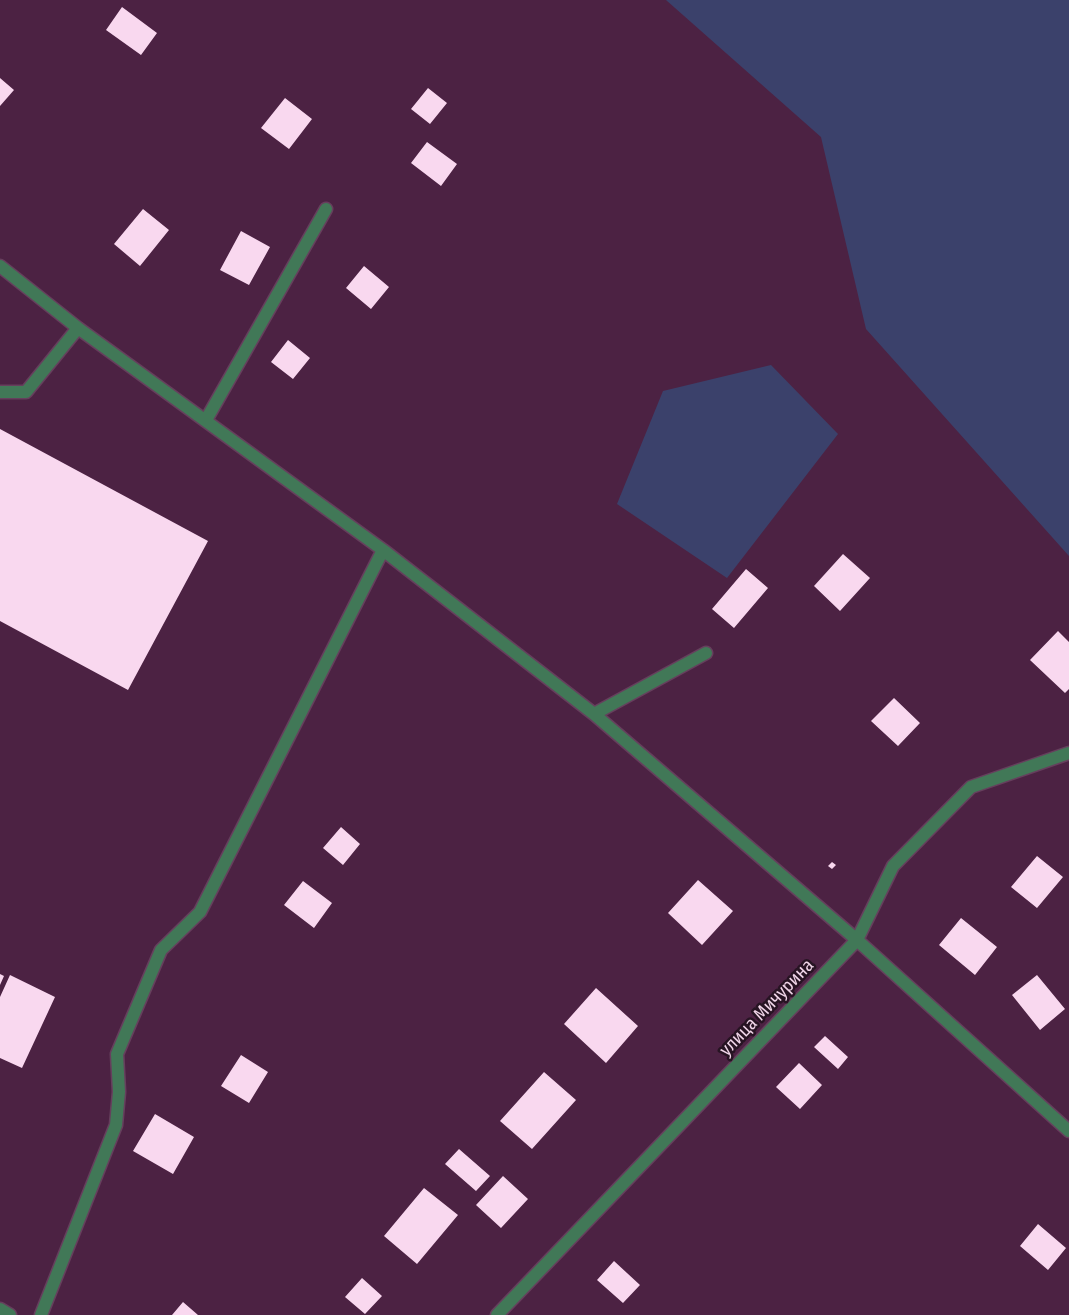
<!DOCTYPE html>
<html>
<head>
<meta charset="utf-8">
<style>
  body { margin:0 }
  canvas { display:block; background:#4c2243 }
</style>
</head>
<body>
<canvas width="1069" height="1315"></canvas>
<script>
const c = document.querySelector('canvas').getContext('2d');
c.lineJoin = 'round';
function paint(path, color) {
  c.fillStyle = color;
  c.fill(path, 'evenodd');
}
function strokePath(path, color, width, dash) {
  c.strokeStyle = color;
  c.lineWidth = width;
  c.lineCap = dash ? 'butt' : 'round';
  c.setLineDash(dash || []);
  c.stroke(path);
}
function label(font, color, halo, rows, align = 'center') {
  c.font = font + ' "Fira Sans Condensed",sans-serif';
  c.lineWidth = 5;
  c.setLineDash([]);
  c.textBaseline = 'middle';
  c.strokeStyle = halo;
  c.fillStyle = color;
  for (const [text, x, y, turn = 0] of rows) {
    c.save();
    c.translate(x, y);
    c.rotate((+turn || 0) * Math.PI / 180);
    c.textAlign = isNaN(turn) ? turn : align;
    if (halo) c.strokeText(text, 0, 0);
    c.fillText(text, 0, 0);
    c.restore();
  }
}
const green = new Path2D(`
  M666,0h403v556l-203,-227 -45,-192z
  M771,365l67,69 -111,144 -110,-74 46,-113z`);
const building = new Path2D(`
  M122,7l35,26 -16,22 -35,-25z
  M0,78l14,12 -14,16z
  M428,88l19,15 -17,21 -19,-15z
  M285,98l27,21 -23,30 -28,-21z
  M427,142l30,22 -16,22 -30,-23z
  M143,209l26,21 -29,36 -26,-22z
  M241,231l29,16 -21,38 -29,-15z
  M364,266l25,21 -18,22 -25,-21z
  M288,340l22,18 -17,21 -22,-17z
  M0,429l208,112 -80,149 -128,-69z
  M843,554l27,24 -30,33 -26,-25z
  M746,569l22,19 -34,40 -22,-19z
  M1058,631l11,11v47l-4,4 -35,-33z
  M894,698l26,25 -22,23 -27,-25z
  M341,827l19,17 -17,21 -20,-17z
  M1037,856l26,21 -26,31 -26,-21z
  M832,862l4,3 -4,4 -4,-3z
  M698,880l35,31 -31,34 -34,-32z
  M303,881l29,22 -18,25 -30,-23z
  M961,918l36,29 -22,28 -36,-30z
  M0,974l4,2 -4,9z
  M10,975l45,22 -33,71 -22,-10v-61z
  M1037,975l28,34 -25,21 -28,-35z
  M596,988l42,38 -32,37 -42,-39z
  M825,1036l23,21 -10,12 -24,-22z
  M241,1055l27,17 -19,31 -28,-17z
  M799,1063l23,22 -22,24 -24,-22z
  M544,1072l32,28 -44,49 -32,-28z
  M155,1114l39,23 -21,37 -40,-23z
  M459,1149l31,27 -14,15 -31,-27z
  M503,1176l25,23 -27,29 -25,-23z
  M424,1188l34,27 -41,49 -33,-28z
  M1038,1224l28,24 -18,22 -28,-24z
  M614,1261l26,24 -17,18 -26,-23z
  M362,1278l20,18 -17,18 -20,-17z
  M183,1302l15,13h-26z`);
const minor = new Path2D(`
  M0,266l78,62 305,222 211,164 263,226 212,191
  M0,392h26l52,-64
  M206,420l120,-211
  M594,714l112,-61
  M0,1309l10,6
  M41,1315l75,-190 3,-33 -2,-38 44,-104 39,-38 183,-362
  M497,1315l360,-375 36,-74 78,-79 98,-34`);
const streetNames = [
  ["улица Мичурина",767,1008,-46]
];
paint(green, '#3b416b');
paint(building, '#f9d8ef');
strokePath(minor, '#663f5d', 15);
strokePath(minor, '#417857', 12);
label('18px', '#f0d5e8', '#271423', streetNames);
</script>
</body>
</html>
